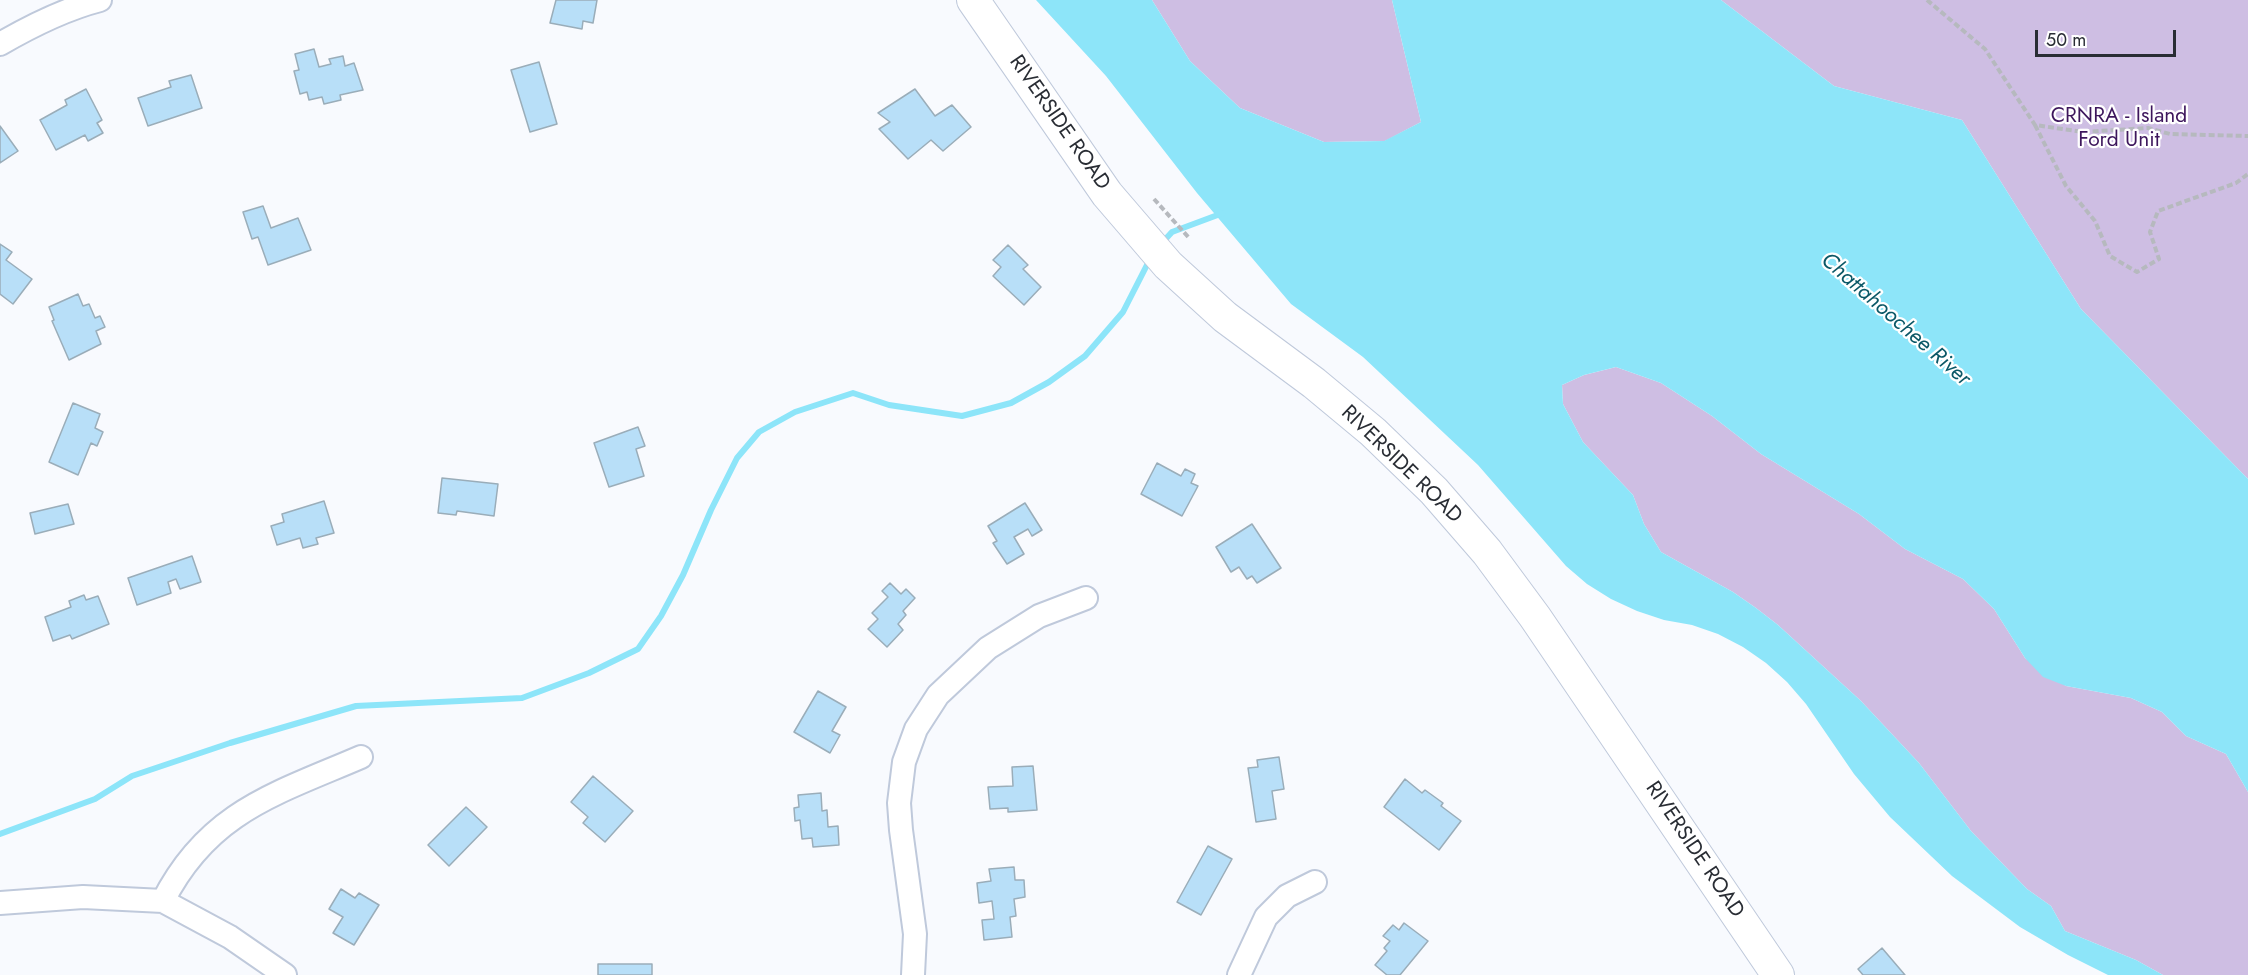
<!DOCTYPE html>
<html>
<head>
<meta charset="utf-8">
<style>
  body { margin:0 }
  #map { position:relative; width:2248px; height:975px; overflow:hidden; background:#f8fafe; font-family:Jost,sans-serif }
  canvas { display:block }
  .scale { position:absolute; left:2035px; top:30px; width:141px; height:27px; box-sizing:border-box; border:3px solid #292d34; border-top:0; padding-left:8px; font-size:18px; line-height:21px; white-space:nowrap; color:#292d34; -webkit-text-stroke:4px #fff; paint-order:stroke }
</style>
</head>
<body>
<div id="map">
<canvas width="2248" height="975"></canvas>
<div class="scale">50 m</div>
</div>
<script>
const c = document.querySelector('canvas').getContext('2d');
c.lineJoin = 'round';
function paint(path, color) {
  c.fillStyle = color;
  c.fill(path, 'evenodd');
}
function strokePath(path, color, width, dash) {
  c.strokeStyle = color;
  c.lineWidth = width;
  c.lineCap = dash ? 'butt' : 'round';
  c.setLineDash(dash || []);
  c.stroke(path);
}
function label(font, color, halo, rows, align = 'center') {
  c.font = font + ' Jost,sans-serif';
  c.lineWidth = 4.5;
  c.setLineDash([]);
  c.textBaseline = 'middle';
  c.strokeStyle = halo;
  c.fillStyle = color;
  for (const [text, x, y, turn = 0] of rows) {
    c.save();
    c.translate(x, y);
    c.rotate((+turn || 0) * Math.PI / 180);
    c.textAlign = isNaN(turn) ? turn : align;
    if (halo) c.strokeText(text, 0, 0);
    c.fillText(text, 0, 0);
    c.restore();
  }
}
const green = new Path2D(`
  M1152,0h240l29,122 -36,19 -61,1 -84,-34 -50,-47z
  M1721,0h527v479l-167,-170 -119,-189 -128,-34z
  M1616,367l45,16 51,33 49,38 98,60 46,35 58,30 31,30 31,49 41,28 65,12 31,14 24,24 40,18 22,38v183h-85l-27,-15 -71,-29 -14,-25 -24,-17 -56,-58 -52,-68 -58,-62 -83,-76 -22,-17 -23,-16 -72,-40 -17,-28 -11,-29 -50,-53 -20,-38 -1,-19 22,-10z`);
const water = new Path2D(`
  M1036,0h116l38,61 50,47 84,34 60,-1 37,-19 -29,-122h329l113,86 128,34 119,189 167,170v313l-22,-38 -40,-18 -24,-24 -31,-14 -65,-12 -23,-9 -18,-19 -31,-49 -31,-30 -58,-30 -46,-35 -98,-60 -49,-38 -51,-33 -45,-16 -32,8 -22,10 1,19 20,38 50,53 11,29 17,28 72,40 23,16 22,17 83,76 58,62 52,68 56,58 24,17 14,25 71,29 27,15h-55l-40,-20 -48,-28 -68,-51 -62,-59 -36,-43 -48,-70 -19,-22 -21,-19 -23,-16 -25,-13 -26,-9 -28,-5 -27,-9 -26,-12 -24,-15 -21,-18 -88,-101 -115,-108 -72,-53 -94,-111 -91,-117z`);
const stream = new Path2D(`
  M1161,244l11,-12 51,-19
  M0,834l95,-35 37,-23 98,-33 126,-37 166,-8 67,-25 49,-24 23,-33 22,-41 28,-65 26,-52 22,-26 36,-20 58,-19 36,12 73,11 49,-13 38,-21 36,-26 38,-44 27,-53`);
const building = new Path2D(`
  M556,0h41l-4,23 -10,-2 -1,8 -32,-6z
  M314,49l5,18 12,-3 -2,-5 14,-3 2,10 9,-3 9,27 -23,5 1,5 -17,4 -2,-7 -13,3 -2,-8 -7,2 -6,-23 5,-1 -4,-16z
  M539,62l18,62 -27,8 -19,-62z
  M191,75l11,33 -54,18 -10,-28 33,-11 -2,-6z
  M86,89l16,31 -5,3 6,10 -15,8 -3,-6 -29,15 -16,-30 27,-15 -2,-5z
  M915,89l20,27 17,-11 19,22 -28,24 -12,-11 -23,19 -29,-30 11,-7 -12,-9z
  M0,126l18,25 -18,12z
  M263,206l8,22 27,-10 13,32 -43,15 -10,-28 -6,2 -9,-27z
  M0,244l12,8 -6,8 26,19 -19,25 -13,-10z
  M1008,245l20,20 -5,4 18,18 -17,18 -31,-29 8,-9 -8,-7z
  M78,294l5,12 6,-2 6,14 5,-2 5,11 -9,4 5,13 -32,16 -17,-39 2,-1 -5,-13z
  M73,403l27,11 -5,14 8,4 -6,14 -6,-3 -13,32 -29,-13z
  M638,427l7,19 -9,3 8,27 -35,11 -15,-44z
  M1157,463l24,13 4,-7 10,5 -4,9 7,3 -16,30 -41,-22z
  M442,478l56,6 -4,32 -37,-5 -1,4 -18,-2z
  M324,501l10,32 -18,5 2,6 -15,4 -3,-10 -23,7 -6,-19 13,-4 -2,-8z
  M1025,503l17,27 -10,6 -4,-7 -14,8 10,17 -17,10 -14,-21 4,-2 -9,-15z
  M68,504l6,20 -39,10 -5,-21z
  M1252,524l29,44 -24,15 -5,-7 -5,3 -8,-12 -8,5 -15,-25z
  M192,556l9,26 -21,7 -4,-10 -8,3 3,11 -34,12 -9,-27z
  M890,583l11,11 5,-5 9,9 -12,13 3,4 -8,9 5,6 -16,17 -19,-18 10,-10 -6,-6 16,-16 -6,-6z
  M84,595l2,5 12,-4 11,28 -37,15 -2,-4 -17,6 -8,-24 26,-10 -2,-6z
  M818,691l28,16 -14,24 8,4 -10,18 -36,-21z
  M1279,757l5,32 -12,2 4,28 -20,3 -8,-54 10,-1 -1,-7z
  M1033,766l4,44 -29,2v-4l-18,1 -2,-22 25,-1 -1,-19z
  M593,776l40,35 -28,31 -22,-19 5,-6 -17,-15z
  M1405,779l17,14 3,-3 18,13 -2,3 20,15 -22,29 -55,-43z
  M821,793l1,18 5,-1 1,17 10,-1 1,19 -26,2 -1,-9 -10,1 -2,-19 -5,1 -1,-13 5,-1 -1,-12z
  M466,807l21,20 -38,39 -21,-21z
  M1208,846l24,13 -31,56 -24,-13z
  M1014,867l1,13h9l1,17 -11,2 2,17 -6,1 2,20 -28,3 -2,-20 12,-1 -2,-18 -13,2 -2,-20 14,-2 -2,-12z
  M341,889l14,9 4,-5 20,12 -25,40 -21,-12 10,-16 -14,-8z
  M1404,923l24,18 -28,34h-13l-12,-10 12,-14 -3,-3 6,-7 -7,-5 10,-11 6,5z
  M1882,948l23,27h-42l-5,-6z
  M598,964h54v11h-54z`);
const path = new Path2D(`
  M1927,0l58,49 50,76 48,7 65,-4 22,6 78,2
  M2035,125l31,61 29,35 15,35 27,16 22,-13 -9,-27 8,-21 78,-28 12,-9
  M1154,199l36,40`);
const street = new Path2D(`
  M0,44c31,-18 65,-35 100,-44
  M163,901c45,-89 112,-107 198,-144
  M0,903l83,-6 80,4 67,36 55,38
  M913,975l2,-41 -14,-104 -2,-27 5,-41 12,-33 22,-34 50,-47 51,-32 47,-18
  M1239,975l27,-58 21,-21 28,-14`);
const secondary = new Path2D(`
  M973,0l134,194 61,71 57,52 89,66 59,49 61,59 53,61 48,65 243,358`);
const parkNames = [
  ["CRNRA - Island",2119,117],
  ["Ford Unit",2119,141]
];
const streetNames = [
  ["RIVERSIDE ROAD",1059,123,55],
  ["RIVERSIDE ROAD",1401,465,44],
  ["RIVERSIDE ROAD",1694,850,56]
];
const waterNames = [
  ["Chattahoochee River",1895,320,41]
];
paint(green, '#cebee3');
paint(water, '#8de5f9');
strokePath(stream, '#8de5f9', 6);
paint(building, '#b8dff8');
strokePath(building, '#9aadb9', 1.5);
strokePath(street, '#bfc9db', 26);
strokePath(secondary, '#bfc9db', 34);
strokePath(path, '#b6b9be', 4, [6, 3]);
strokePath(street, '#fff', 22);
strokePath(secondary, '#fff', 32);
label('21px', '#3d165c', '#fff', parkNames);
label('21px', '#292d34', '#fff', streetNames);
label('italic 22px', '#0b5867', '#fff', waterNames);
</script>
</body>
</html>
